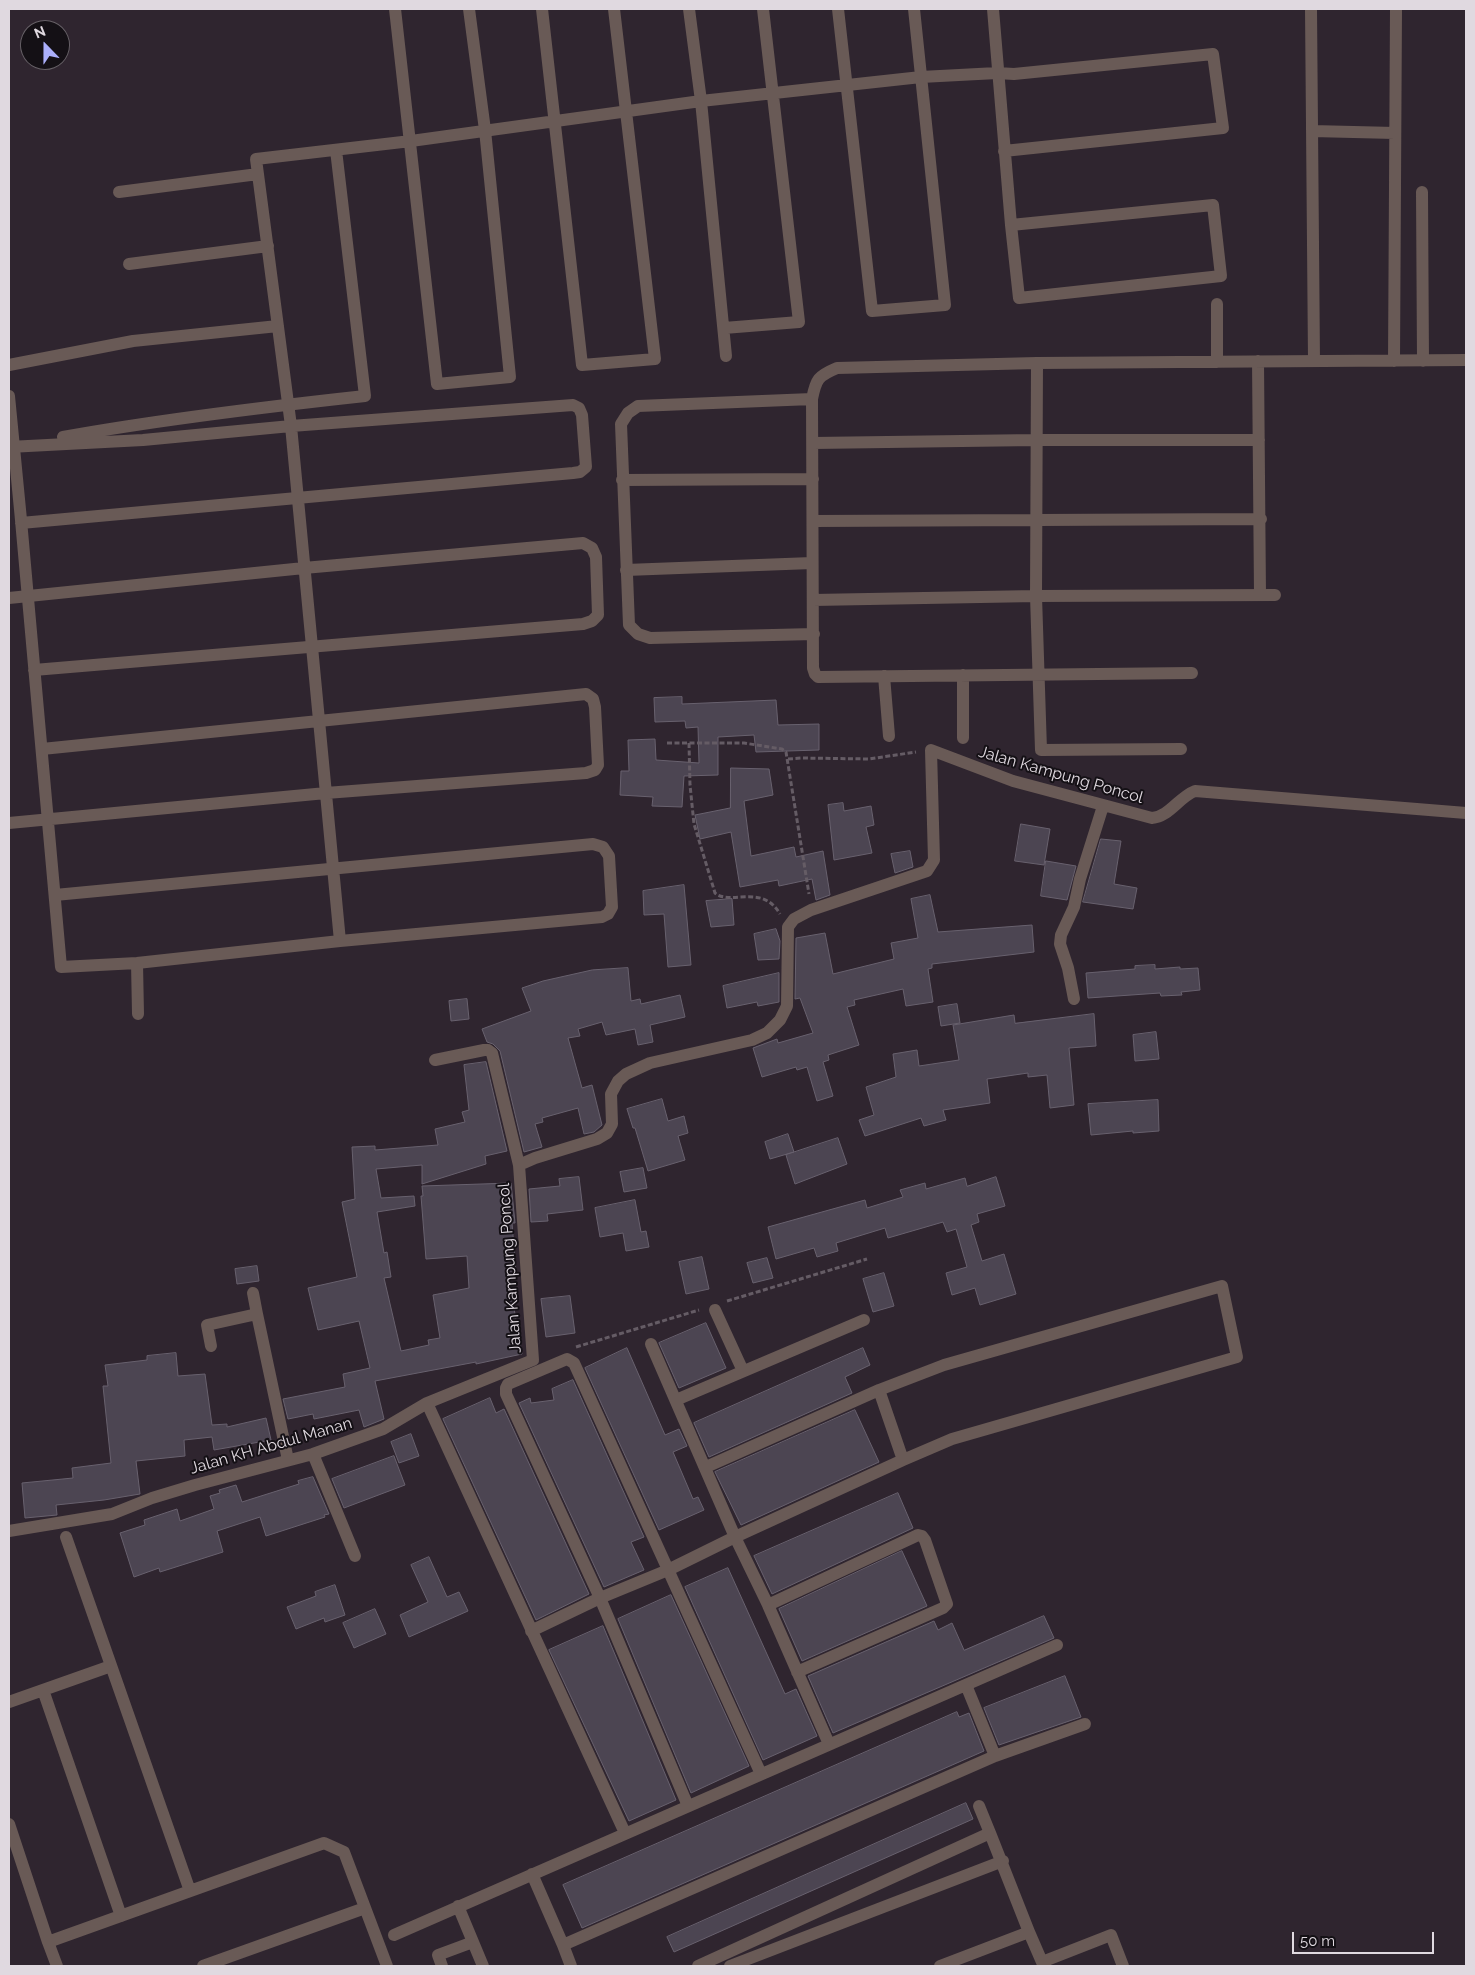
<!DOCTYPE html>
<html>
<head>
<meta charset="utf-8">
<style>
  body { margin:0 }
  #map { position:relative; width:1475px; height:1975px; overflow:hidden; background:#2f252f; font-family:Raleway,sans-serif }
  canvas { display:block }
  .frame { position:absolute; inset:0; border:10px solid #e0d9e0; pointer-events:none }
  .north { position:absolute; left:20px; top:20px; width:50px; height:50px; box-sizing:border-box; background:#141015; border:1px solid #666066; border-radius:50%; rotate:338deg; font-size:14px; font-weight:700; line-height:20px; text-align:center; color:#e0d9e0 }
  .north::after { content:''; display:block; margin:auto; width:18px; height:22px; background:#abaffb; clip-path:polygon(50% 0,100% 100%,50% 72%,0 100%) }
  .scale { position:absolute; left:1292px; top:1932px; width:142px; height:22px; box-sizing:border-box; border:2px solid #e0d9e0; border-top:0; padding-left:6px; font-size:15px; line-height:18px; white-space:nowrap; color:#e0d9e0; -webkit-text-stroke:4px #141015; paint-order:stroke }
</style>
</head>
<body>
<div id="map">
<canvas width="1475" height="1975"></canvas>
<div class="frame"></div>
<div class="north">N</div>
<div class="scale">50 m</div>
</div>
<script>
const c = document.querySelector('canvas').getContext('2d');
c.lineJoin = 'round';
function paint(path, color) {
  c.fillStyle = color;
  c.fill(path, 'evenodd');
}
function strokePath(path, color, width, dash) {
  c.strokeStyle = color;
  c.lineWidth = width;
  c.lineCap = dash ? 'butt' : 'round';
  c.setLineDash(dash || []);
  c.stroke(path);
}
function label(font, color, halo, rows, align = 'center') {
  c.font = font + ' Raleway,sans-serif';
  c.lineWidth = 4;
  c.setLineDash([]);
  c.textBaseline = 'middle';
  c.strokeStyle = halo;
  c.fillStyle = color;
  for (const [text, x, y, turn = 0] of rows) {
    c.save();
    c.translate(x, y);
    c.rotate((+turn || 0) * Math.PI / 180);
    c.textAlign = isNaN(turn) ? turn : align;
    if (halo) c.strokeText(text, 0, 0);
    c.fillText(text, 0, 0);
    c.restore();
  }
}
const building = new Path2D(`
  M682,697v7l94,-4 2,25 41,-1v26l-63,2 -2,-17 -36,2v38l-34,1 -2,31 -30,-1 1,-9 -33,-2 1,-24h8l-1,-31 27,-1 1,21 43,3 -1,-36 -12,1 -1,-7 -30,1 -1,-24z
  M731,768l38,1 4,26 -29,6 7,55 43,-9 2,10 27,-6 7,44 -14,5 -4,-21 -33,7 -1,-6 -38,7 -9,-55 -31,7 -5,-24 35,-7z
  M843,803l1,8 27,-5 3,19 -8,2 6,26 -38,7 -6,-55z
  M1021,824l29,5 -6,36 -29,-4z
  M1101,839l20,2 -7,43 23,4 -4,21 -50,-7z
  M910,851l3,16 -18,6 -4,-19z
  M1046,861l30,5 -9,34 -26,-4z
  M684,885l7,80 -23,2 -4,-53 -20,1 -1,-24z
  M930,895l8,37 94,-7 2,27 -102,12v4l-4,1 5,33 -27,4 -3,-17 -49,11 1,5 -8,2 12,38 -31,10 1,5 -6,2 10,34 -16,5 -10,-34 -10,3 -1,-3 -34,10 -9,-29 24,-9 1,4 35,-10 -13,-35 -5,1 1,-61 29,-5 8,41 61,-15 -3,-16 27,-5 -7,-39z
  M732,899l2,26 -23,2 -5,-26z
  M776,929l4,12 -1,18 -21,1 -4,-26z
  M1155,965v4l25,-2v2l18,-1 2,22 -19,2 1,3 -21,1 -1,-3 -72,5 -2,-25 49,-4v-3z
  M628,968l3,33 9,-2 1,5 39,-9 5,22 -35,8 3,17 -15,3 -3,-16 -29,6 -4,-13 -24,7 2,7 -12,2 14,50 10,-3 10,40 -8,7 -10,2 -6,-26 -36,10 1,4 -8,2 7,23 -18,5 -24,-101 -7,-7 -6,-2 -5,-13 49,-18 -9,-23 21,-7 49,-11z
  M779,973v29l-21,4 -1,-4 -30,6 -4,-22z
  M467,999l2,20 -18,2 -2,-20z
  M957,1004l3,19 -19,3 -3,-19z
  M1094,1014l2,32 -27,2 5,57 -24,3 -3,-33 -19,2v-4l-41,6 3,24 -47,7 3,10 -22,6 -3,-8 -56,18 -6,-16 15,-5 -8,-28 30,-10 -3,-23 24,-4 2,16 40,-6 -6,-35 61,-10 1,8z
  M1156,1032l3,27 -24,2 -2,-26z
  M486,1062l21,89 -22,5 1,8 -64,20v-19l-46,4 5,29 33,-2 1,10 -38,6 7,41 3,-1 4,25 -7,1 17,73 28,-6 -1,-5 12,-2 -7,-43 36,-7 -2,-32 -41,3 -5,-63h2l-1,-10 89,-3 4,40h-3l4,50 -8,1 14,80 -46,10v-2l-101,19 9,38 -20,8 -5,-17 -45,9 -1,-5 -25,5 -5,-20 62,-12 -2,-13 27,-6 -11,-47 -41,9 -10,-42 49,-11 -15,-75 13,-3 -3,-52 23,-1v4l63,-5 -3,-16 30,-7 -3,-10 7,-2 -5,-45z
  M662,1099l6,22 16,-5 4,17 -10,3 7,24 -37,11 -13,-43h-2l-6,-19z
  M1158,1100l1,31 -26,2v-2l-42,4 -3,-31z
  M788,1134l6,18 -24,7 -5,-17z
  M838,1138l9,26 -52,20 -9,-29z
  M643,1168l4,20 -23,4 -4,-20z
  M579,1177l4,33 -36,4 1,7 -17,1 -2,-33 31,-3 -1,-7z
  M996,1177l9,29 -28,8 2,8 -8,3 11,36 22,-7 12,40 -36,11 -5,-17 -23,7 -6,-22 21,-6 -11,-38 -9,3 -4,-10 -55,16 -3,-10 -49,15 2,8 -21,6 -3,-9 -38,11 -8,-32 97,-27 2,8 36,-11 -3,-7 25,-7 1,6 39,-11 2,8z
  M635,1200l6,32 5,-1 3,16 -23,4 -3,-18 -23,4 -5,-29z
  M702,1257l7,32 -23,5 -7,-32z
  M767,1258l6,20 -20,5 -6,-20z
  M257,1266l2,15 -22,3 -2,-15z
  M884,1273l10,33 -21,6 -10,-33z
  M570,1296l5,37 -29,4 -5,-38z
  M706,1323l20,45 -47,20 -20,-45z
  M627,1348l38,87 14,-6 8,17 -14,6 20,47 5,-2 6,13 -45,20 -74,-162z
  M863,1348l7,17 -25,12 7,16 -143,64 -15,-34z
  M176,1353l2,23 27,-2 7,51 15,-1v3l39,-9 5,22 -57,10 -2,-13 -28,3 1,16 -49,5 4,33 -36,6 -48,5 1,10 -32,3 -3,-35 51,-5 -1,-10 39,-5 -8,-77h5l-3,-21 42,-5v-4z
  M573,1380l71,157 -13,5 13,28 -40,17 -85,-184 11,-5 1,5 23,-3 -2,-11z
  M490,1398l6,15 8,-4 85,185 -53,26 -93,-201z
  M855,1410l24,52 -138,63 -26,-53z
  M411,1434l8,22 -20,7 -8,-21z
  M394,1456l11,29 -61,23 -12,-29z
  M313,1477l16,37 -5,1 1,2 -59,19 -6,-19 -43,14 6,21 -63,20 -1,-4 -25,9 -14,-44 25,-8 -1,-5 33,-11 3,12 34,-12 -4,-13 10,-3 -1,-3 17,-5 6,17 57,-18 -1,-3z
  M898,1493l15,35 -141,66 -18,-38z
  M902,1551l25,55 -125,55 -23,-52z
  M429,1557l18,40 12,-5 9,19 -59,26 -9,-22 28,-13 -17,-37z
  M728,1568l57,126 11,-5 21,47 -54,24 -78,-173z
  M335,1585l10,30 -20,7 -1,-4 -28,11 -9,-22 29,-11 -1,-4z
  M671,1595l78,171 -58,27 -73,-174z
  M375,1609l11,25 -32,14 -11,-25z
  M1044,1616l10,22 -221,95 -25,-57 126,-55 4,9 14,-7 12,27z
  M603,1626l73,174 -47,21 -80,-171z
  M1065,1676l16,41 -82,28 -15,-37z
  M957,1712l2,5 10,-4 15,38 -402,177 -19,-43z
  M966,1803l7,16 -299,133 -7,-15z`);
const path = new Path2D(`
  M667,743h77l38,6 4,3 23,142
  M689,743l1,42 4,39 21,69c15,13 47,-10 65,21
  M788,759l14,-1 67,1 47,-7
  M727,1301l140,-42
  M576,1347l123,-37`);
const minor = new Path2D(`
  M395,9l42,375 73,-7 -25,-247 -16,-121
  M542,9l40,356 73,-6 -41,-350
  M689,9l12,92 25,255
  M838,9l34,302 73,-6 -31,-296
  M993,9l18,216 8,73 202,-22 -8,-71 -202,20
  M1311,9l3,352
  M1312,131l83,2
  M119,192l139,-18
  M1422,192l1,169
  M129,264l139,-18
  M1217,304v58
  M724,328l75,-6 -36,-313
  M1258,361l2,234
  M1394,361l2,-352
  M1037,363l-1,233 5,154 140,-1
  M9,365l124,-24 145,-15
  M9,396c19,190 35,380 52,571l76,-4 203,-22 262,-24 6,-3 4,-7 -3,-51 -6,-9 -10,-3 -538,51
  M812,399l-174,7 -10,7 -7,11 8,201 9,9 12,4 164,-4
  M63,437c100,-18 201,-30 302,-41l-29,-246
  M813,443l223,-3h223
  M9,447l134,-7 148,-14 282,-21 6,3 3,7 4,52 -6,5 -7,1 -552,50
  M622,480l191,-1
  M813,521l448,-2
  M626,570l186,-7
  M9,598l295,-30 279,-25 9,5 4,9 2,58 -6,6 -9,3 -549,46
  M813,600l223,-4 239,-1
  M1192,673l-374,4 -3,-3 -2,-6 -1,-269c4,-20 6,-23 25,-31l200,-5 429,-3
  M884,676l5,60
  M963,738v-63
  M9,823l317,-30 260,-20 9,-3 3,-5 -3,-58 -2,-8 -7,-5 -544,55
  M340,941l-49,-515 -35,-267 155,-18 290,-40 220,-24 76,-4 17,1 199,-20 10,74 -219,23
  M137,963l1,51
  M1074,999l-6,-31 -8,-24 1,-9 13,-28 6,-28 23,-73
  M435,1060l49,-10h4l4,3 27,112
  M253,1293l4,21
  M715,1310l28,61
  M651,1344l84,193 33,68 61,139
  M211,1346l-4,-21 50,-11 31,146
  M879,1390l65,-25 278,-79 15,71 -285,82 -49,21
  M676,1400l188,-80
  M427,1403l198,430
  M313,1454l42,102
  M9,1531l103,-17 40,-16 43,-13 118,-31 70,-25 44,-26 106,-43 -14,-195 16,-7 62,-19 10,-6 5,-9 -1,-30 7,-13 8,-7 24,-11 102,-23 15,-7 13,-13 7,-14 1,-79 6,-8 17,-9 116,-39 7,-11 -3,-110 82,31 139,37c17,-1 27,-21 43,-27l271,22
  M66,1537l124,354
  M768,1605l150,-70 4,1 3,4 22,64 -4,4 -146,64
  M531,1631l69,-33 68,-28 67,-33 168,-77 -24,-70 -173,77
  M966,1685l29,71
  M43,1690l78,226
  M9,1702l102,-36
  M688,1806l-88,-208 -94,-204v-6l2,-4 59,-25 7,4 187,411
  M9,1824l39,118
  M532,1874l31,71 8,21
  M458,1906l25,60
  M1029,1932l13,30 69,-27 12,31
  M394,1935l663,-290
  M563,1945l432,-189 90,-32
  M57,1966l-9,-24 276,-99 20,9 43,114
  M203,1966l162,-58
  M442,1966l-4,-11 35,-13
  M698,1966l292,-133 -11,-27
  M730,1966l273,-105
  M940,1966l89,-34 -39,-99`);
const streetNames = [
  ["Jalan Kampung Poncol",1061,775,16],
  ["Jalan Kampung Poncol",510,1268,-94],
  ["Jalan KH Abdul Manan",271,1446,-16]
];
paint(building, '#4c4552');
strokePath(building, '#68616e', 1);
strokePath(path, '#655c65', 3, [5, 2.5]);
strokePath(minor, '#695a56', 12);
label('16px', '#e0d9e0', '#141015', streetNames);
</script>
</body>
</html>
